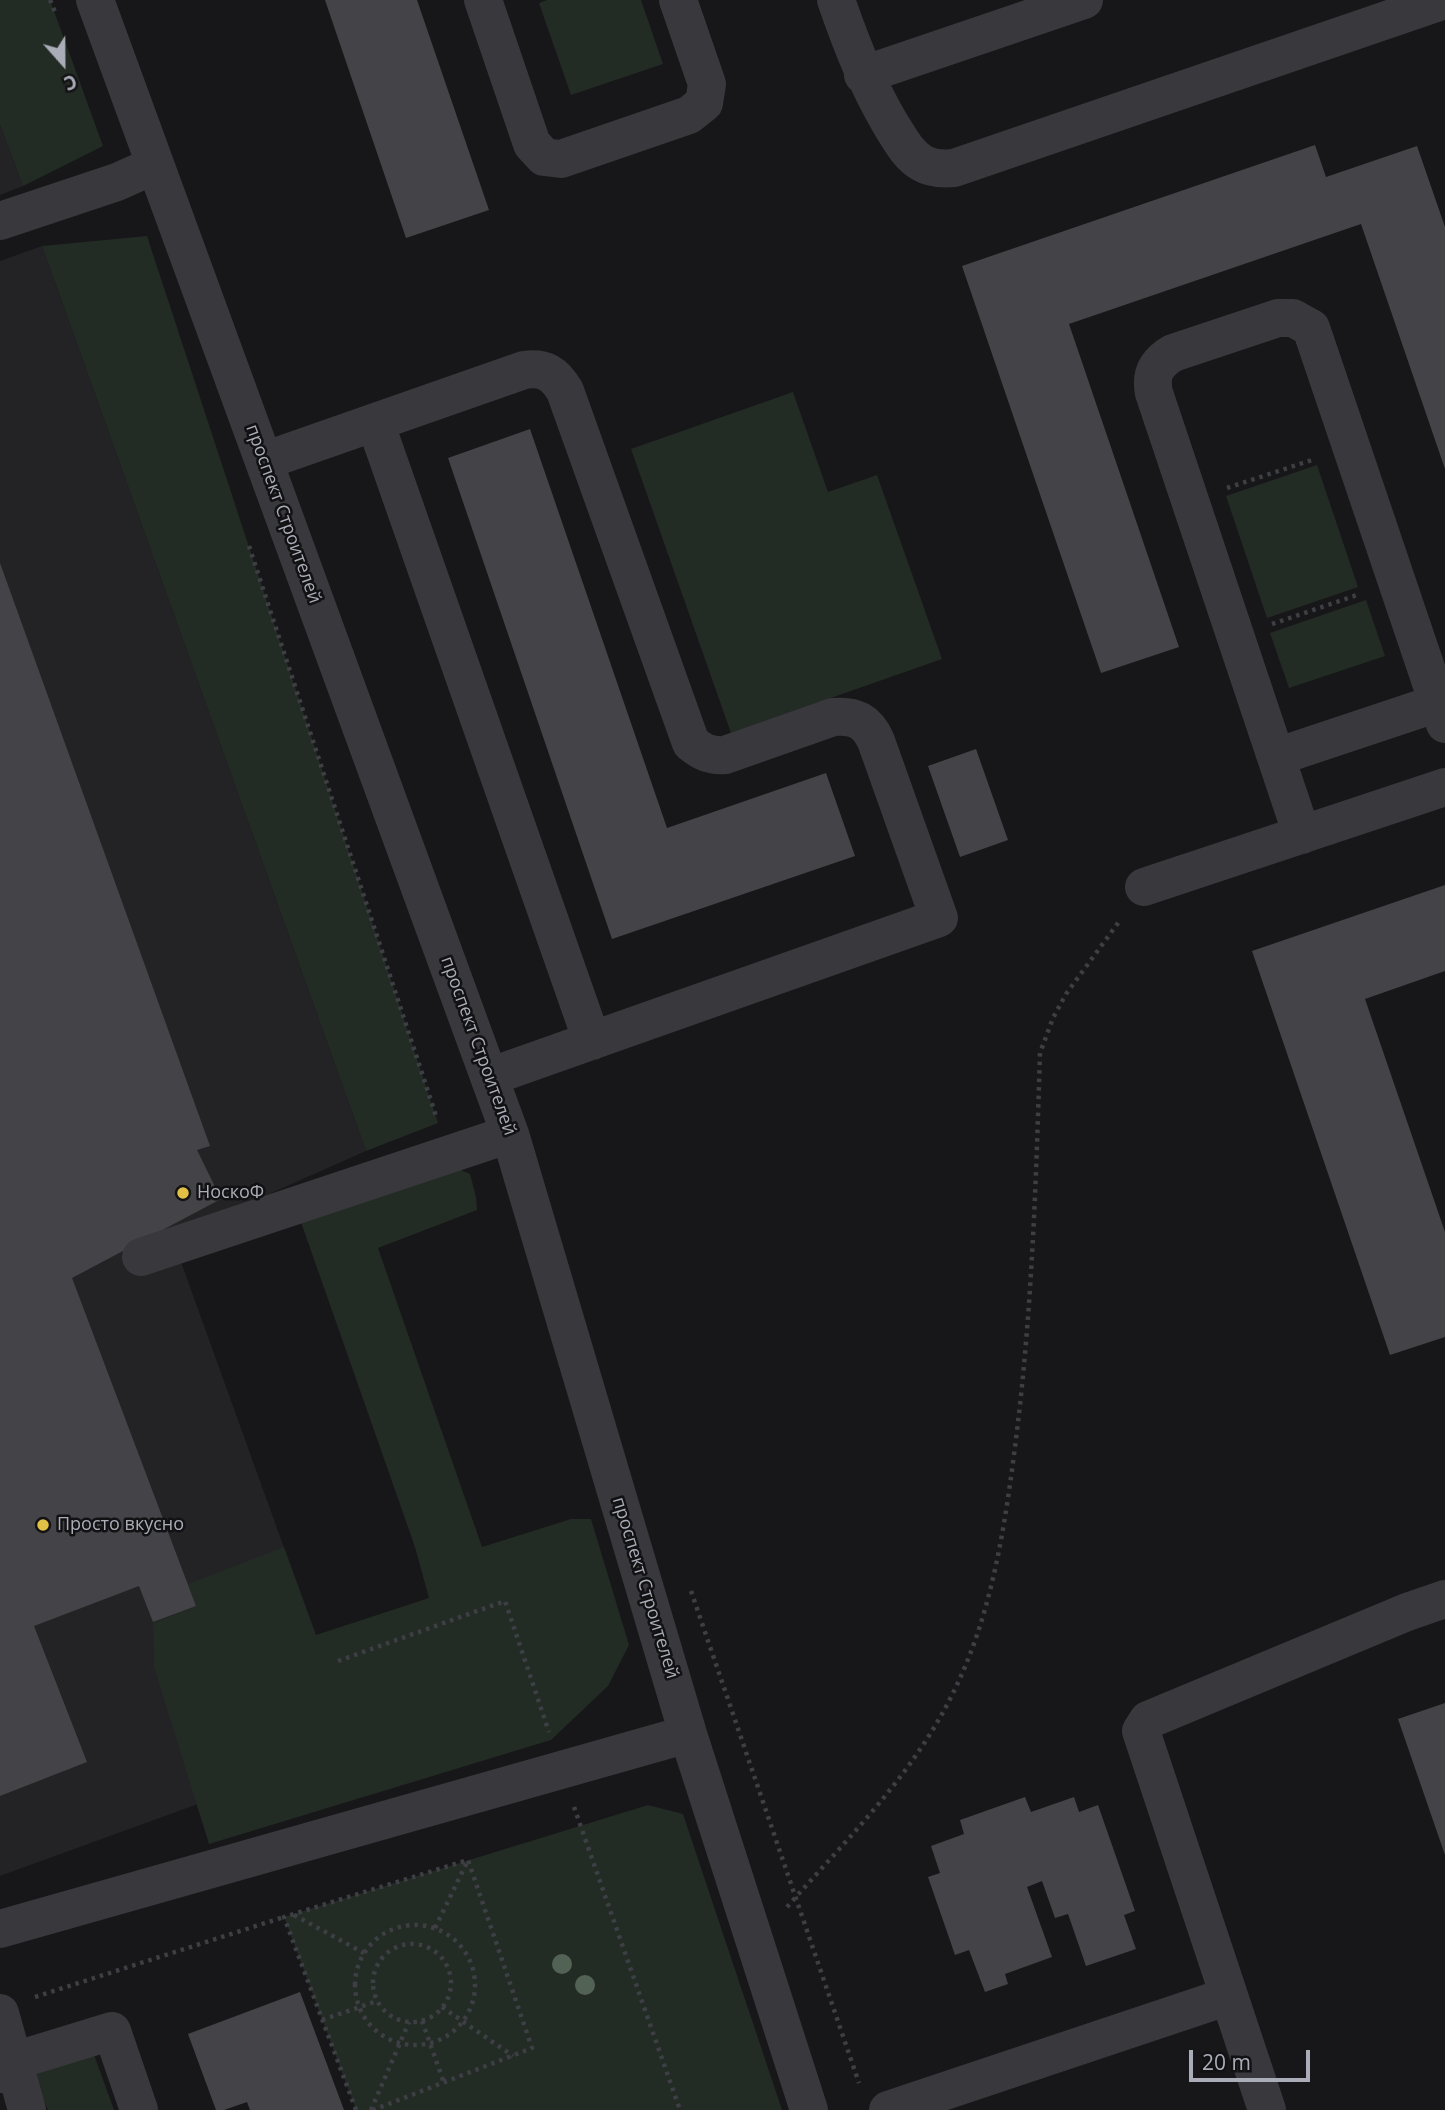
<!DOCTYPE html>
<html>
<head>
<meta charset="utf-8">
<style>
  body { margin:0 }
  #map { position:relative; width:1445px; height:2110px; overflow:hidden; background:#171719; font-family:"Open Sans",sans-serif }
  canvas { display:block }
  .north { position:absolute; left:28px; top:28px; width:70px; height:70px; -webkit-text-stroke:5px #121214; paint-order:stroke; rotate:159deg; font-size:19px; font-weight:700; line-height:28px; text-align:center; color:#aaadb7 }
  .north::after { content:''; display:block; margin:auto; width:24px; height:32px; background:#aaadb7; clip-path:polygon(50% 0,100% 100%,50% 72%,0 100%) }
  .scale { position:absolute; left:1189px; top:2050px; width:121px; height:32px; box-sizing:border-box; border:4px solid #aaadb7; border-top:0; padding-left:9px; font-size:21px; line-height:24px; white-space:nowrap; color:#aaadb7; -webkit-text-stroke:5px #121214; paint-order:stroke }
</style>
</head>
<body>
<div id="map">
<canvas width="1445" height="2110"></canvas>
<div class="north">С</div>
<div class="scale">20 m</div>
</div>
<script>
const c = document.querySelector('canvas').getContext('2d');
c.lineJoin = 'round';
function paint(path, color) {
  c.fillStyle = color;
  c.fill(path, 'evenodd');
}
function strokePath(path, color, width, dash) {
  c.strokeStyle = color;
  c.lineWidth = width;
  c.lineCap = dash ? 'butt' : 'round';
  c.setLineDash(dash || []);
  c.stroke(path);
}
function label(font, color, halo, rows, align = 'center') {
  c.font = font + ' "Open Sans",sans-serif';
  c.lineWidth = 5;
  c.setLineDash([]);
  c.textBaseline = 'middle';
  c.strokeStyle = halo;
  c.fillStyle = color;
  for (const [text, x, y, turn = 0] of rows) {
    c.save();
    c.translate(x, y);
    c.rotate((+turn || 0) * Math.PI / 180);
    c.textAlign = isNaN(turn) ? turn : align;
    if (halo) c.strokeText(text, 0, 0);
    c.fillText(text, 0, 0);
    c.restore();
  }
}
const built = new Path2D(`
  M0,125l23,61 -23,9z
  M42,246l324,905 -194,86 159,441 -122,122 -209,76v-1615z`);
const green = new Path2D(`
  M0,0h50l53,146 -80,40 -23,-61z
  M547,0h94l22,64 -92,31 -32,-92z
  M147,236l291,887 -72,28 -324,-905z
  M793,392l35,100 49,-17 65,184 -211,74 -100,-284z
  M1317,465l41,122 -91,31 -41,-122z
  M1366,600l19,56 -96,32 -19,-55z
  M435,1159l35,15 6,23 1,13 -99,38 104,299 89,-28h20l38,126 -21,41 -57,54 -342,104 -55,-177 -1,-44 43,-17 -8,-22 96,-37 32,88 113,-37 -14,-51 -120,-342z
  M648,1805l35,9 99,296h-426l-72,-193z
  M92,2049l22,61h-66l-14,-31 9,-13z`);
const building = new Path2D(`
  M325,0h92l72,210 -83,28z
  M1315,145l11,32 91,-31 28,81v242l-84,-245 -292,100 110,323 -78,26 -139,-407z
  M530,429l137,399 159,-55 29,83 -243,83 -164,-481z
  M0,563l210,583 -13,4 24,49 -149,79 124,328 -43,16 -14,-36 -105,40 53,136 -87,34z
  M976,749l32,91 -48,17 -32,-91z
  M1445,885v86l-80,28 80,233v105l-55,18 -138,-404z
  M1445,1703v152l-47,-136z
  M1025,1797l6,15 43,-15 5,15 19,-7 37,106 -11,4 12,34 -50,17 -18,-52 -13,4 -13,-37 -15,6 25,70 -47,17 3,10 -23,8 -16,-42 -14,5 -27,-78 12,-4 -9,-27 33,-12 -4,-14z
  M300,1992l44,118h-94l-3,-8 -23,8h-8l-28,-76z`);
const path = new Path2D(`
  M50,0l5,12
  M1227,488l88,-29
  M249,546l187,570
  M1272,624l88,-30
  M691,1591l168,492
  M338,1661l167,-60 44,131
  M574,1807l106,303
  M787,1907c59,-67 125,-131 165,-212 40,-79 53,-169 64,-256 16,-128 20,-256 24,-386l13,-35 13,-24 55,-75
  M294,1915l70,38
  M355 1985a60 60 0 1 1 120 0a60 60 0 1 1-120 0Z
  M435,1928l33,-68
  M373 1983a39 39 0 1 1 78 0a39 39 0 1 1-78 0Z
  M35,1997l249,-80
  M442,2007l71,49
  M322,2020l55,-19
  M422,2021l22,62
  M356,2110l-72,-193 184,-57 64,188 -159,62
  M371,2110l38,-88`);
const minor = new Path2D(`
  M95,0l415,1134 178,600 121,376
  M483,0l49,144 12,13 17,2 128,-44 15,-12 3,-19 -29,-84
  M836,0c16,46 31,84 55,125 9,14 17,30 31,38 10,6 21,6 32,5l491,-168
  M863,75l221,-75
  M0,221l117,-39 38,-17
  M375,422l217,619
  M264,461l260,-91c21,-3 31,4 41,21l126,352c11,9 19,13 34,12l108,-38c22,-2 34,4 43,24l63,177 -450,159
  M1276,757l162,-54
  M1302,835l-148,-442c-4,-19 2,-30 19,-40l105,-35h15l18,10 134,396
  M1144,887l301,-100
  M141,1257l369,-123
  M0,1929l688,-195
  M0,2013l27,97
  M0,2074l14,-13 98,-30 27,79
  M888,2110l341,-114
  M1267,2110l-126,-379 7,-11 259,-108 38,-13`);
const trees = [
  [562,1964],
  [585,1985]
];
const markers = [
  [183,1193,7,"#e2c045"],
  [43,1525,7,"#e2c045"]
];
const streetNames = [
  ["проспект Строителей",283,514,70],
  ["проспект Строителей",478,1046,70],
  ["проспект Строителей",645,1588,73]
];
const poiNames = [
  ["НоскоФ",197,1193],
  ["Просто вкусно",57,1525]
];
paint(built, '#232325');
paint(green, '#232b25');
paint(building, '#444448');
strokePath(path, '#3e3f44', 4.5, [3.5, 5]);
strokePath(minor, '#38383d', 38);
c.fillStyle = '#526356';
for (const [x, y] of trees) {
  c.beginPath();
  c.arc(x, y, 10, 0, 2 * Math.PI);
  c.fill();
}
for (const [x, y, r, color] of markers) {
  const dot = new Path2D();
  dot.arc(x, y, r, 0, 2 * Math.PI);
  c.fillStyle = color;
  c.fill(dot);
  strokePath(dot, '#121214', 2.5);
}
label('18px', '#aaadb7', '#121214', streetNames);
label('18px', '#aaadb7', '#121214', poiNames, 'left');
</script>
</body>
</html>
